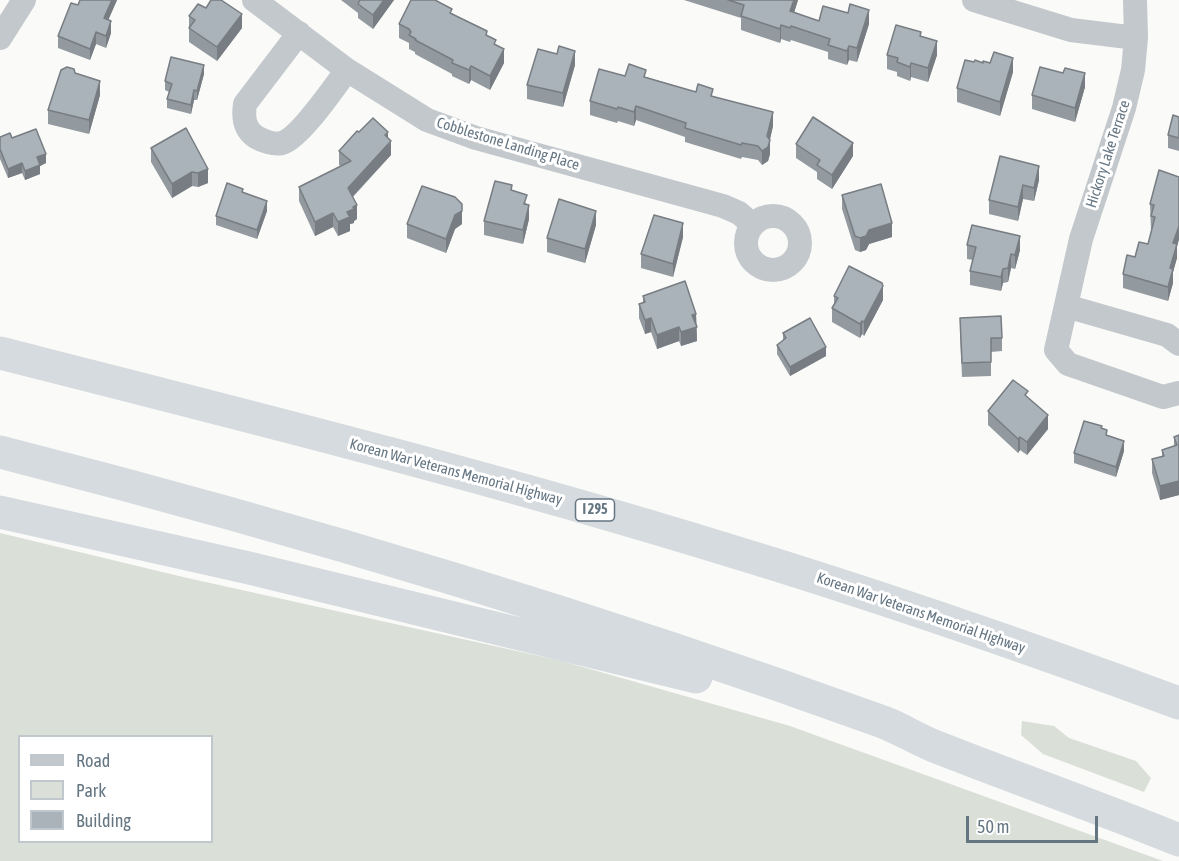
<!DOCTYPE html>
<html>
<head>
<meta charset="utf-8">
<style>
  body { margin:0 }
  #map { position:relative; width:1179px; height:861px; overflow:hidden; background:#fafaf8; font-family:"Asap Condensed",sans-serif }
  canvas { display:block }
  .legend { position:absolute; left:18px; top:735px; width:195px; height:108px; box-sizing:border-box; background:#fff; border:2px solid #c1c8cd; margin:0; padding:8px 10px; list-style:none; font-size:18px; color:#657683 }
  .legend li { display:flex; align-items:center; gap:12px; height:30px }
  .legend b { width:30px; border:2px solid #c1c8cd }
  .scale { position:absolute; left:966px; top:816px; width:132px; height:27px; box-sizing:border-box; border:3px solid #657683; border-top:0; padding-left:8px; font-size:18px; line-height:21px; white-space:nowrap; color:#657683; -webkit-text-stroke:4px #fff; paint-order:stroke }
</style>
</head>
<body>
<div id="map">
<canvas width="1179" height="861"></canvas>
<ul class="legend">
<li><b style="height:8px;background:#c3c8cc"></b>Road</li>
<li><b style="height:16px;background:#dadfd7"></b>Park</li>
<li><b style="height:16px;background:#aab3b9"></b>Building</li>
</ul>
<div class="scale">50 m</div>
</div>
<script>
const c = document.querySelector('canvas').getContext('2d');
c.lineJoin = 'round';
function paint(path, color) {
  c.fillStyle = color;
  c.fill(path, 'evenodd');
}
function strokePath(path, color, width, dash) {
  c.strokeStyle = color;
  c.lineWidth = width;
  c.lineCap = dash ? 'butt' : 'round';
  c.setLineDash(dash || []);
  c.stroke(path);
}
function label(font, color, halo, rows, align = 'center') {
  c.font = font + ' "Asap Condensed",sans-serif';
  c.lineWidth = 6;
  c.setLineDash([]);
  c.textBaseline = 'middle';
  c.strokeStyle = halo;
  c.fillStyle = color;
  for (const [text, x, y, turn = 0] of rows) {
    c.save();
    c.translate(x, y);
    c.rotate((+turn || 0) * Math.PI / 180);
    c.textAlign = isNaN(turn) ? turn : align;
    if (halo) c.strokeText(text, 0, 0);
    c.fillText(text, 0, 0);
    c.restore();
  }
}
const green = new Path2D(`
  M0,533l183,44 379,84 228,65 373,135h-1163zM20,736h192v106h-192z
  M1022,721l32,5 15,12 67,23 15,17 -7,14 -101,-38 -22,-19z`);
const minor = new Path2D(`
  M254,0l93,70 80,50 49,18 247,68 16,7 14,12
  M974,0l97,30 65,8
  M1135,0l1,38 -3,32 -9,38 -43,131 -25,111 12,14 95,33 16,-4
  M299,33l-54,71c-2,13 -1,25 11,33 7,4 18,8 26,6 18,-5 53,-57 65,-73
  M0,38l24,-38
  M746 243a27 27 0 1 1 54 0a27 27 0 1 1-54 0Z
  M1066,306l101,29 12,9`);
const highway = new Path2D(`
  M0,353c244,62 488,123 728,197 152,46 302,98 451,153
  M0,452c298,76 593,165 883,270 18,7 34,17 51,24 81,32 164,61 245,94
  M0,512l249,56 447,109`);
const wall = new Path2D(`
  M80,0h37l-9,20 3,13 -5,15 -10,-4 -6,16 -32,-12v-12z
  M341,0h53l-21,29 -15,-11v-5z
  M684,0h114l-4,13 25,8 50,3 -12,38 -8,-2 -2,5 -19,-6v-7l-37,-12 -1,2 -9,-3 -1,4 -39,-13v-12z
  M452,13l35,22 9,10 8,18 -14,27 -19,-10 -2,4 -17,-8v-2l-37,-20v-2l-6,-3v-6l-10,-5v-14z
  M189,16l53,12 -25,33 -28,-19z
  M921,36l16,19 -9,27 -17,-5 -1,4 -13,-5v-4l-10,-3v-14z
  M974,62l16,1 23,9 -13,44 -43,-14v-14z
  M575,65l-12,42 -36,-8v-14z
  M75,73l25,22 -11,39 -41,-10v-14z
  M204,74l-7,26h-3l-3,14 -24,-6v-9l2,-7 -4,-2v-9z
  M625,76l21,1 50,15 17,4 60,30 -3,13v15l-2,7 -6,4 -4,-5 -16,-3 -1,2 -56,-17v-5l-49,-17 -2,6 -16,-5 -1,2 -27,-8v-14z
  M1085,87l-10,35 -43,-13v-14z
  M1179,117v34l-11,-3v-13z
  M359,132l29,6 3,17 -38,42 4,22 -3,2v2l-4,1v7l-12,5 -5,-9 -18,9 -16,-35v-14l42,-21 -2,-1v-14z
  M0,137l12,1 34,25 -6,3v8l-15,6 -3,-7 -14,5 -8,-19z
  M796,144l57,12 -21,33 -15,-10v-7l-21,-14z
  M151,148l57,21v14l-10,4 -6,-1 -20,12 -21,-36z
  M1000,156l39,24 -5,21 -11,-2 -5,22 -29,-7v-14z
  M1159,170l18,76v12l-4,14v11l-5,18 -45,-13v-14l12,-17 13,-13 4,-14h-1l-1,-26z
  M512,191l15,13 2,15 -6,25 -39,-9v-14z
  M842,195l50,42 -23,7 -3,6 -6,2 -5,-2 -13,-41z
  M267,211l-10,28 -41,-14v-9z
  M407,224h55l-7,5 -9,24 -39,-15z
  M596,225l-11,38 -38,-11v-14z
  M683,237l-10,40 -32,-9v-14z
  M967,245l53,5 -5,19 -4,-1 -3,14 -5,1 -2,8 -31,-6v-14l3,-11 -6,-1z
  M643,296l53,18 1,27 -16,5 -2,-5 -22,8 -6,-17 -6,2 -6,-16v-14l4,-1z
  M834,296l49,4 -19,36 -2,-2 -2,4 -28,-16v-14l2,-4z
  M960,332l42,6v13l-11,1v24l-29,1z
  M783,333l43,23 -36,20 -13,-22v-9l6,-4z
  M1028,398l20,31 -21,26 -7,-5 -2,3 -30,-28v-14z
  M1102,429l5,7 17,15 -8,26 -42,-14v-10z
  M1179,435v60l-19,5 -8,-27v-14l10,-3v-6l12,-4v-9z`);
const shadedWall = new Path2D(`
  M112,0h5l-13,30v-12z
  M384,0h10l-21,29v-14z
  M794,0h4l-8,25v-14z
  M869,10v14l-12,38v-14z
  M242,14v14l-25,33v-14z
  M111,21v12l-5,15v-12z
  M781,25v14l-1,4v-14z
  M96,32v12l-6,16v-11z
  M937,41v14l-9,27v-14z
  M849,46v14l-2,5v-14z
  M504,49v14l-14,27v-14z
  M575,51v14l-12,42v-14z
  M1013,58v14l-13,44v-14z
  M911,63v14l-1,4v-14z
  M204,65v9l-7,26v-9z
  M471,66v14l-2,4v-14z
  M1085,73v14l-10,35v-14z
  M100,81v14l-11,39v-14z
  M194,90v10l-3,14v-9z
  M636,106v14l-2,6v-14z
  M773,112v14l-5,22 2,-8v14l-2,7 -6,4v-14l5,-15z
  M388,132v14l3,-5v14l-43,46v-13z
  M853,143v13l-21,33v-14z
  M46,154v9l-6,3v8l-15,6v-9l12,-14z
  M22,163v10l-14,5v-9z
  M1039,166v14l-5,21v-13z
  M208,169v14l-10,4v-14z
  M192,172v14l-20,12v-14z
  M1023,185v14l-5,22v-14z
  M267,201v10l-10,28v-9z
  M462,204v20l-7,5 -9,24v-14l9,-24z
  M357,205v14l-3,2v2l-4,1v7l-12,5v-14l9,-10z
  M529,205v14l-6,25v-14z
  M596,211v14l-11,38v-14z
  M333,213v14l-18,9v-14z
  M683,223v14l-10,40v-13z
  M892,223v14l-23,7 -3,6 -6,2v-14l9,-8z
  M1179,226v14l-2,6v12l-4,14v11l-5,18v-14l5,-44z
  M1020,236v14l-5,19v-14z
  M1011,254v14l-3,14v-14z
  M1003,269v14l-2,8v-14z
  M883,286v14l-19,36v-14z
  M696,314l1,27 -16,5v-14l11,-17z
  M651,318v14l-6,2v-14z
  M862,321v13l-2,4v-14z
  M679,327v14l-22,8v-14z
  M826,347v9l-36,20v-9z
  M1048,415v14l-21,26v-13z
  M1020,437v13l-2,3v-14z
  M1124,441v10l-8,26v-10z
  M1179,481v14l-19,5v-14z`);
const building = new Path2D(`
  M80,0h32l-8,18 7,3 -5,15 -10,-4 -6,17 -32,-13 13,-33 7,2z
  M211,0h10l21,14 -25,33 -28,-19 6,-8 -6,-4 9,-12 8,4z
  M360,0h24l-11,15 -15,-11z
  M411,0h24l17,9 -2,4 37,18 -1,4 10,5 -2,4 10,5 -14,27 -19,-10 -2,4 -17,-7 1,-3 -38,-20 1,-1 -7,-4 2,-3 -2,-3 -10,-5z
  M728,0h66l-4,11 29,10 4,-15 25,7 2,-9 19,6 -12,38 -8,-2 -2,5 -19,-6 2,-6 -39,-13 -1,2 -9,-3 -1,4 -39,-13 3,-11z
  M896,25l25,7 -1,4 17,5 -9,27 -17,-5 -1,4 -13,-5 1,-4 -11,-3z
  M559,46l16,5 -12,42 -36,-8 11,-36 19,5z
  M994,52l19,6 -13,44 -43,-14 8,-28 9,2 1,-2 8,3v-2l7,2z
  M171,57l33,8 -7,26 -3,-1 -3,15 -24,-6 5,-15 -7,-3z
  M629,64l17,6 -2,7 52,15 2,-8 15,5 -2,7 62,16 -6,24 3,4 -2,7 -6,4 -4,-5 -16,-3 -1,2 -56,-17 1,-5 -50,-17 -2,6 -16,-5 -1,2 -27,-8 9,-32 26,7z
  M67,67l7,2 1,4 25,8 -11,39 -41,-10 13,-40z
  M1040,67l23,6 2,-5 20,5 -10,35 -43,-13z
  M1173,115l6,2v21l-11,-3z
  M813,117l40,26 -21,32 -15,-10 3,-5 -24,-16z
  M373,118l15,14 -3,3 6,6 -43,47 9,17 -4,2 1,2 -7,3 3,5 -12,5 -5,-9 -18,9 -16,-35 52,-26 -12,-10 18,-20 2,1z
  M186,128l22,41 -10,4 -6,-1 -20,12 -21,-36z
  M36,129l10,25 -9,3 3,8 -15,6 -3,-8 -14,6 -8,-20v-12l10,-4 2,5z
  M1000,156l39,10 -5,22 -11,-3 -5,22 -29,-7z
  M1159,170l20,7v49l-6,17 4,1 -7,24 3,1 -5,18 -45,-13 4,-19 8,2 4,-15 9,2 7,-27 -4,-1 3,-11 -4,-1z
  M495,181l17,4 -1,5 16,5 -3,9 5,1 -6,25 -39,-9z
  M227,183l16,6 -1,3 25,9 -10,29 -41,-14z
  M881,184l11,39 -23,7 -3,6 -6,2 -5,-2 -13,-41z
  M422,186l33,11 7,7v7l-7,4 -9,24 -39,-15z
  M559,199l37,12 -11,38 -38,-11z
  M654,215l29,8 -10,41 -32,-10z
  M972,225l48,11 -5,19 -4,-1 -3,14 -5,1 -2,8 -31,-6 6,-24 -9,-2z
  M849,266l33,17 1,3 -19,36 -2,-1 -2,3 -28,-16 6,-10 -4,-2z
  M685,281l11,33 -4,1 5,12 -16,5 -2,-5 -22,8 -6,-17 -6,2 -6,-16 6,-2 -2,-6z
  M1001,316l1,22h-11v24l-29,1 -2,-45z
  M810,318l16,29 -36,20 -13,-22 9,-7 -3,-5z
  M1013,380l15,11 -3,4 23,20 -21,27 -7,-5 -2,2 -30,-28z
  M1084,421l18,5 -1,2 6,2 -1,5 18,6 -8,26 -42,-14z
  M1179,435v46l-19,5 -8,-27 12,-3 -2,-6 15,-5 -3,-8z`);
const shields = [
  [595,510,39]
];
const shieldNames = [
  ["I 295",595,510]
];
const streetNames = [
  ["Cobblestone Landing Place",508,144,17],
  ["Hickory Lake Terrace",1108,154,-72],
  ["Korean War Veterans Memorial Highway",456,472,15],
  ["Korean War Veterans Memorial Highway",921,613,19]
];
paint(green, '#dadfd7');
strokePath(minor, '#c3c8cc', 24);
strokePath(highway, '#d6dbdf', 33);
paint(wall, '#929a9f');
paint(shadedWall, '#777d82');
paint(building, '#aab3b9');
strokePath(building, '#777d82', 1.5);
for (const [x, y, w] of shields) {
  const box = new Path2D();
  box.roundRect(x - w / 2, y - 11, w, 22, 4.5);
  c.fillStyle = '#fff';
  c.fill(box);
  strokePath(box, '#657683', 1.5);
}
label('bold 14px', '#657683', null, shieldNames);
label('15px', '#657683', '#fff', streetNames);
</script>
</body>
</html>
